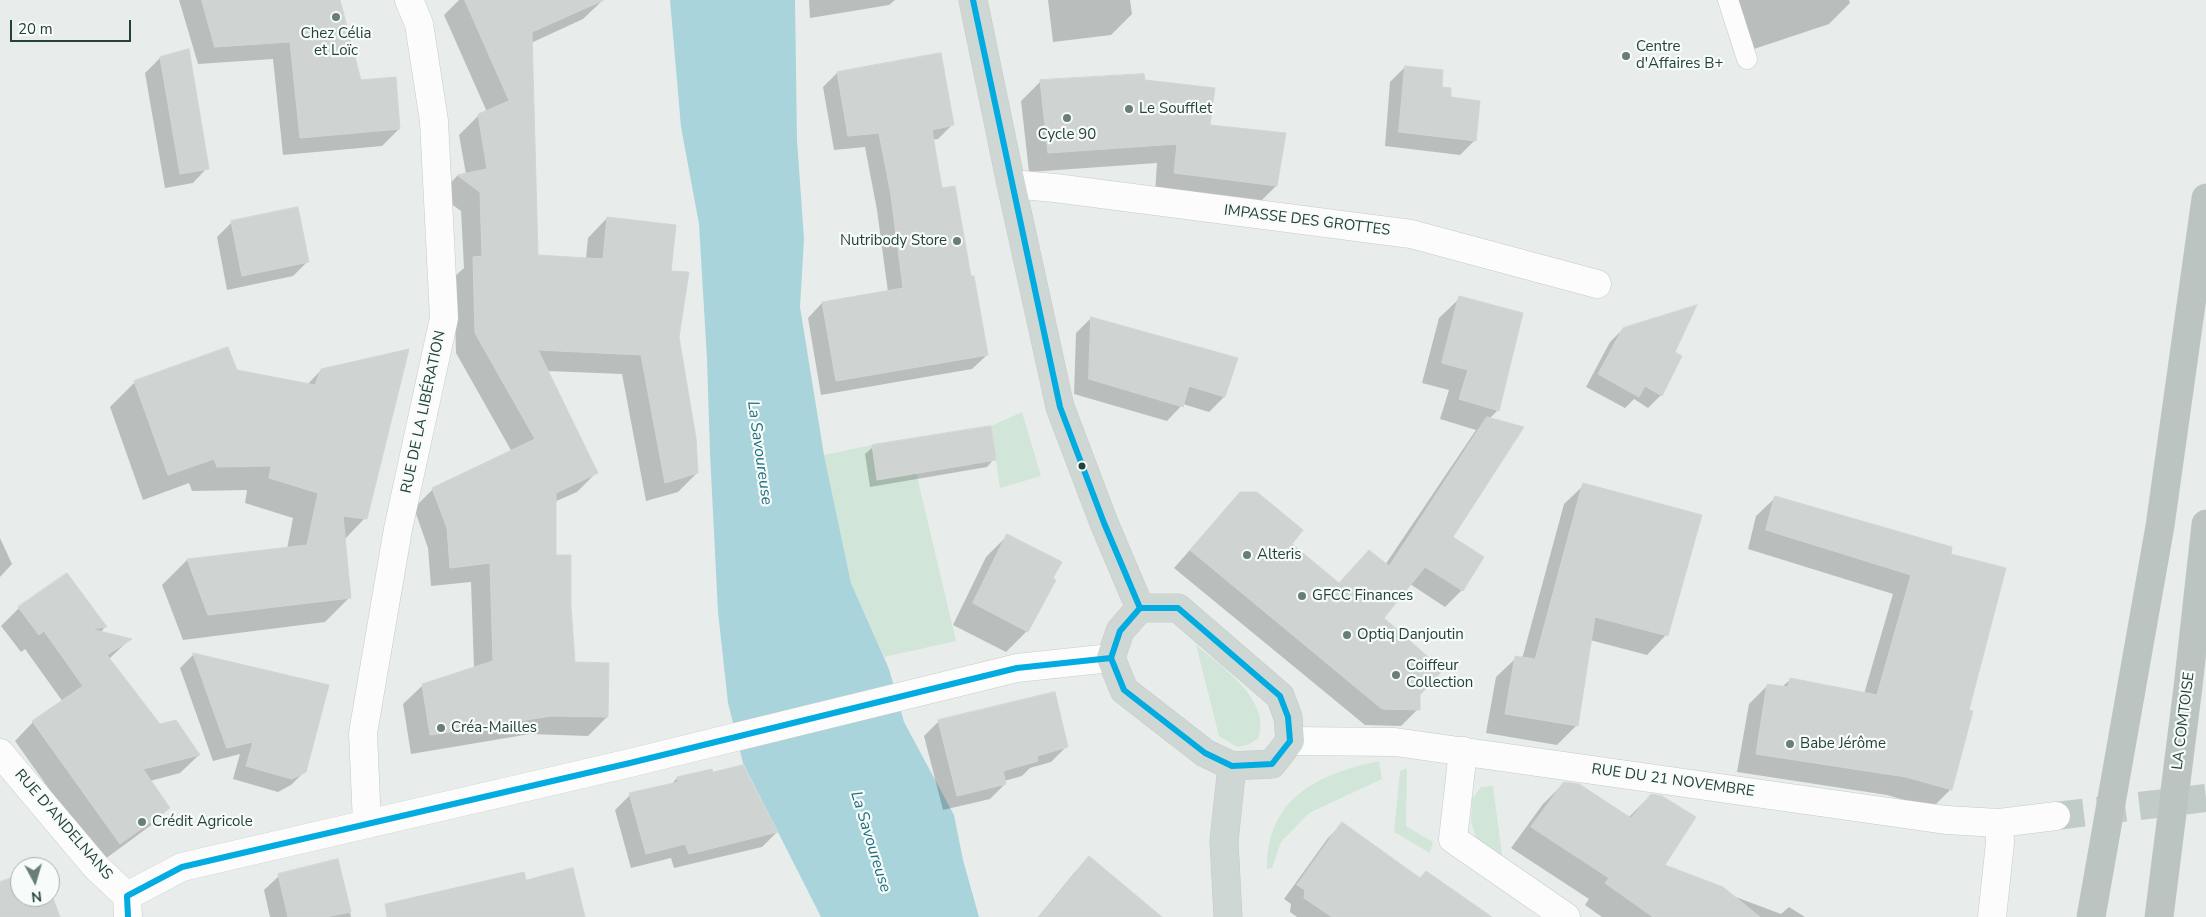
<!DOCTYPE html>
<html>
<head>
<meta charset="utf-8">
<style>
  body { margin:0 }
  #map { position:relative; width:2206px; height:917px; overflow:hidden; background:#e8edeb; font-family:"Nunito Sans",sans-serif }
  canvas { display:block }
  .north { position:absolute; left:10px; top:857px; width:50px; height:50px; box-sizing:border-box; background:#f7fbf9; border:1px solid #a3b1ad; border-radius:50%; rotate:174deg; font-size:14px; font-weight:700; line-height:20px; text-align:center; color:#24423a }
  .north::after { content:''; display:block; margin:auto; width:18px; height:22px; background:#697e78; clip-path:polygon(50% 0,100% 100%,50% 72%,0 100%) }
  .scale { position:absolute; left:10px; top:20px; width:121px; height:22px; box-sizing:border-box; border:2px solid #24423a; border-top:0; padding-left:6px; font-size:15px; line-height:18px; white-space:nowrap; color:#24423a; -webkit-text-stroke:4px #f7fbf9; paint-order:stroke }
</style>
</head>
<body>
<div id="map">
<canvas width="2206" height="917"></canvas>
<div class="north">N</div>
<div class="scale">20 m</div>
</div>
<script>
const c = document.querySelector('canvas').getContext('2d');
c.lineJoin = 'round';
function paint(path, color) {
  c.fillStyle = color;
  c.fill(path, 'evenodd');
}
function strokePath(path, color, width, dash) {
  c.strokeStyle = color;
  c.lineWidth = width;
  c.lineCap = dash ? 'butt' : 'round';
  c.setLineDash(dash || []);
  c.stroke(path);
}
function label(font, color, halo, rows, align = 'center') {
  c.font = font + ' "Nunito Sans",sans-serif';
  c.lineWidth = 4.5;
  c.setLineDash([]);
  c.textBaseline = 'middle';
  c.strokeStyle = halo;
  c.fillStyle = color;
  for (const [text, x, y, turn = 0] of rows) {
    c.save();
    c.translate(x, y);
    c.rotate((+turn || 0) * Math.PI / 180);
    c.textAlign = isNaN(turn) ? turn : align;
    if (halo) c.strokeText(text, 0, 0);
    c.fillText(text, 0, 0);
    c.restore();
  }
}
const green = new Path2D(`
  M1022,412l19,64 -41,12 -9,-62z
  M872,445l5,35 32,-5 7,-3 40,169 -72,16 -33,-74 -27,-128z
  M1196,645c25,21 77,56 62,94l-11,6 -10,2 -18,-11z
  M1379,761l3,18 -73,34 -28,29 -9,26 -5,1c0,-71 50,-95 112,-108z
  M1407,768l-1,58 27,16 -3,11 -36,-21 6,-61z
  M1493,786l10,76 -25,-19 -7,-21 1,-23 9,-12z`);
const water = new Path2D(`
  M670,0h125l2,140 7,99 -4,68 24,148 27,128 38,86 15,53 50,93 9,45 16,57h-158l-78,-154 -15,-60 -10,-91 -8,-159 -3,-94 -8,-135 -18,-97z`);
const shadow = new Path2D(`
  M179,0h159l22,81 39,48 -17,17 -99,9 -10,-96 -75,5z
  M459,0h144l-20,19 -52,24 6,213 49,3 2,-21 19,-20 63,54 27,201 -19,19 -32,9 -24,-127 -75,-3 49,102 -19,19 -23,10v54l15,51 5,56 33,54 -19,19 -58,-2 -119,20 -8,-50 20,-19 51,-17 -3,-86 -40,4 -3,-38 -14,-40 19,-19 79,-37 -56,-99 -2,-76 10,-9 -3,-57 -22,-16 18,-19 9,-2 -7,-39 20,-20 8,-3 -43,-97z
  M809,0h86l-6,5 -79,13z
  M1048,0h82l2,14 -21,21 -58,7z
  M1728,0h121l1,3 -21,21 -84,28z
  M160,58l47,110 -14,15 -28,5 -20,-115z
  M1405,67l35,21 9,10 26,42 -15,15 -75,-9 5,-64z
  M837,73l115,52 -14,14 -6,1 9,49 29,89 17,77 -15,14 -151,26 -13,-77 14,-15 66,-11 -11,-82 -12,-63 -31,3 -11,-63z
  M1041,81h103l65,45 67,60 -20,20 -101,-13 2,-30 -128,9 -8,-71z
  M232,222l76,39 -15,15 -66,14 -10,-53z
  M1460,298l38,112 -9,9 -38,119 11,52 -17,17 -35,-23 -28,34 37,77 -1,14 -17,17 -36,-1 -191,-157 66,-75 50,51 48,40 31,-32 16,13 91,-135 -36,-11 9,-29 -27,-7 17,-65z
  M1091,318l146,41 -13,38 -15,15 -26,-8 -16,17 -93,-27 2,-61z
  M1623,329l57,28 -19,38 -13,13 -14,-9 -9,9 -39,-21 24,-45z
  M321,370l44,148 -21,22 6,57 -25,25 -142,18 -21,-55 25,-25 100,-11 6,-31 -48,-15 2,-13 -55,1 -3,-8 -46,17 -33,-93 25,-25 101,-11 71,14z
  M873,447l121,12 -7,8 -117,20 -5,-33z
  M1584,485l82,150 -19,20 -57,-15 -13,85 -20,20 -71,-12 10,-56 20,-19 6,1 42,-155z
  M1775,498l174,57 19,155 -17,79 -19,19 -45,-13 -150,-23 12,-68 19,-19 14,2 9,-8 73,15 29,-100 -145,-45 8,-33z
  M1007,536l45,42 -25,53 -21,21 -53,-27 33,-68z
  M0,538l12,26 -12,13z
  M19,608l86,19 -5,6 29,7 -20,19 50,66 40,30 -19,18 -30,8 19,27 -19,18 -49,36 -86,-121 18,-19 30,-20 -38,-53 -4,3 -20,-26z
  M193,655l134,31 -22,85 -14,14 -13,7 -45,-13 7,-25 -27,7 -33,-93z
  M939,721l127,26 -15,15 -21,6 -8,8 -18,5 1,3 -15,15 -47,11 -19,-74z
  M711,770l1,3 65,59 -15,15 -88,21 -3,-10 -40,10 -16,-58 15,-15 41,-10 6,-7z
  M1564,783l64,35 23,-23 12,71 70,30 48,18 8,-7 16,10h-203l-17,-12 4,-6 -78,-51 32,-44z
  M1342,824l77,55 71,38h-193l-7,-5 1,-8 -7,-5 44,-61z
  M1089,858l65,59h-116l36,-44z
  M337,861l14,56h-81l-6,-27 15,-14z`);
const building = new Path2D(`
  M202,0h138l21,80 35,-3 4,52 -100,9 -10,-96 -75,5z
  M465,0h139l-72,32 6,223 65,4 4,-42 69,8 -5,46 18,1 -10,65 17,101 2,35 -33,10 -24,-128 -103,-5 60,123 -42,20v62h15v52l4,55 34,1 -1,54 -57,-1 -121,19 -8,-51 71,-23 -3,-98 -40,5 -3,-40 -15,-40 103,-49 -60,-106 -2,-76 9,-1 -2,-64 -23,-17 30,-6 -9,-55 31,-13z
  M189,49l20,120 -29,5 -20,-117z
  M941,53l13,72 -22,5 10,58 13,-2 16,90h3l14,79 -152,26 -14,-79 81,-14 -12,-93 -12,-62 -31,3 -11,-64z
  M1405,66l38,4 -1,17 9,1v9l29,4 -4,40 -77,-9z
  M1144,74l1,6 70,8 -5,37 76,8 -9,53 -103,-13 3,-29 -129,9 -8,-73z
  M298,207l11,55 -67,14 -11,-55z
  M1459,296l64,17 -24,98 -40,-12 9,-29 -26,-7z
  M1697,305l-22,47 7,4 -20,40 -17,-10 -6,11 -41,-23 25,-46z
  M1091,317l147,41 -13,39 -36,-11 -6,21 -94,-28z
  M228,347l9,23 78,15 6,-16 88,-20 -42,170 -24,-3 8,82 -143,17 -21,-56 120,-14 11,-52 -49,-15 2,-12 -54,1 -3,-8 -46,16 -34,-94z
  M1487,417l37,10 -71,110 31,20 -21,34 -38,-24 -41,51 59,52 -23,25v15l-38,-1 -192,-159 50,-58h17l46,38 -11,14 47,39 30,-33 20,16z
  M991,426l5,34 -119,20 -5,-35z
  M1583,483l119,32 -34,121 -73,-19 -17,109 -73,-12 10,-58 20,3z
  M1775,496l177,51 -1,7 55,14 -37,142 4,1 -21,79 -46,-13 -150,-23 11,-70 21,3 2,-9 87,17 34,-120 -145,-45z
  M1007,534l55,28 -9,16 3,2 -28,52 -55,-29z
  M67,573l40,54 -16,2 41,10 -25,16 53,69 16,-4 24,35 -57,14 27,39 -50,36 -88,-123 51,-35 -39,-55 -5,4 -21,-28z
  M193,653l136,32 -23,87 -14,7 -46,-13 7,-24 -26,6z
  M1055,692l13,55 -31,9 1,5 -35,10 3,13 -49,12 -19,-76z
  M743,765l35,67 -89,22 -4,-10 -39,10 -17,-61 49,-11 -1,-5 35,-8 1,3z
  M1564,782l15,2 52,34 20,-24 11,2 34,21 -31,48 58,22 37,30h-107l-48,-34 4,-5 -78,-51z
  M1342,822l78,56 6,-7 66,46h-160l-28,-19 1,-8 -8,-5z
  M1089,856l73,61h-123z
  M338,859l13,53 -25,5h-38l-10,-43z
  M573,868l12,49h-198l-2,-13 139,-32 2,8z
  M20,875v22h30v-7l10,27h-60v-35z`);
const secondaryTunnel = new Path2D(`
  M2056,816l150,-18`);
const lane = new Path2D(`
  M1728,0l19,59`);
const street = new Path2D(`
  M1011,184l44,4 356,46 186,50
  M1463,751l-10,88 113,78
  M0,753l96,114 31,29
  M367,824l-4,-91 35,-204 46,-211 -10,-197 -15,-97 -10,-24
  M1992,917l8,-74 -1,-20`);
const secondary = new Path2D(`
  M1290,741l105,1 551,78 53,3 57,-7
  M128,917l-1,-21 55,-29 448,-104 387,-95 94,-10`);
const primary = new Path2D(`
  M973,0l38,184 49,223 44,116 36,85
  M1140,608h38l102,88 8,21 2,24 -18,23 -40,2 -27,-13 -81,-63 -13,-32 9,-27z
  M1228,917l-4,-76 8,-75`);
const highway = new Path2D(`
  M2091,917l69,-391 46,-328
  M2159,917l29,-230 18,-163`);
const bus1 = new Path2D(`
  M973,0l87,407 44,116 36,85
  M1140,608h38l102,88 8,21 2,24 -18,23 -40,2 -27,-13 -81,-63 -13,-32 9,-27z
  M128,917l-1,-21 55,-29 448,-104 387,-95 94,-10`);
const markers = [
  [336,17,5,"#697e78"],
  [1626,56,5,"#697e78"],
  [1129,109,5,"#697e78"],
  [1067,118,5,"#697e78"],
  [957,241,5,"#697e78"],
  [1082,466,4.5,"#24423a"],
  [1247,555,5,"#697e78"],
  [1302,596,5,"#697e78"],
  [1347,635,5,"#697e78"],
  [1396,675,5,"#697e78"],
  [441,728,5,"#697e78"],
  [1790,744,5,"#697e78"],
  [142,822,5,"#697e78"]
];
const poiNames = [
  ["Chez Célia",336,34,"center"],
  ["et Loïc",336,51,"center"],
  ["Centre",1636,47],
  ["d'Affaires B+",1636,64],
  ["Le Soufflet",1139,109],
  ["Cycle 90",1067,135,"center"],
  ["Nutribody Store",947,241,"right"],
  ["Alteris",1257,555],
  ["GFCC Finances",1312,596],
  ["Optiq Danjoutin",1357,635],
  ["Coiffeur",1406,666],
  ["Collection",1406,683],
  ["Créa-Mailles",451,728],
  ["Babe Jérôme",1800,744],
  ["Crédit Agricole",152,822]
];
const streetNames = [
  ["IMPASSE DES GROTTES",1307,221,7],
  ["RUE DE LA LIBÉRATION",424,412,-78],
  ["LA COMTOISE",2184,721,-83],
  ["RUE DU 21 NOVEMBRE",1673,781,8],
  ["RUE D'ANDELNANS",63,825,49]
];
const waterNames = [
  ["La Savoureuse",759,453,82],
  ["La Savoureuse",870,842,73]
];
paint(green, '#d1e6d8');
paint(water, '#a9d4db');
paint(shadow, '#0003');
paint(building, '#cfd4d2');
strokePath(building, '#d1d6d4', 1);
strokePath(secondaryTunnel, '#c1cbc8', 28, [28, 14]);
strokePath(lane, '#c5cac8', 21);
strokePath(street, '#c5cac8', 29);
strokePath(secondary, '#c3cbc8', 29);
strokePath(primary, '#c3ccc9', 29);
strokePath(highway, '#c3ccc9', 29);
strokePath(lane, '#fcfcfc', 20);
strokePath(street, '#fcfcfc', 28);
strokePath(secondary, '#fcfcfc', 28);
strokePath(primary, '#cfd7d5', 28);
strokePath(highway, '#bcc4c2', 28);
strokePath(bus1, '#02abe0', 6);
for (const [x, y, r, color] of markers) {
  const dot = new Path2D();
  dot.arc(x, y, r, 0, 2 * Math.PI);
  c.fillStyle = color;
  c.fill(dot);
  strokePath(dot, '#f7fbf9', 2);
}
label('15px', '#24423a', '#f7fbf9', poiNames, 'left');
label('15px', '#24423a', '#f7fbf9', streetNames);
label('italic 16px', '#1c6f80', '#f7fbf9', waterNames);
</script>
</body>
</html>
